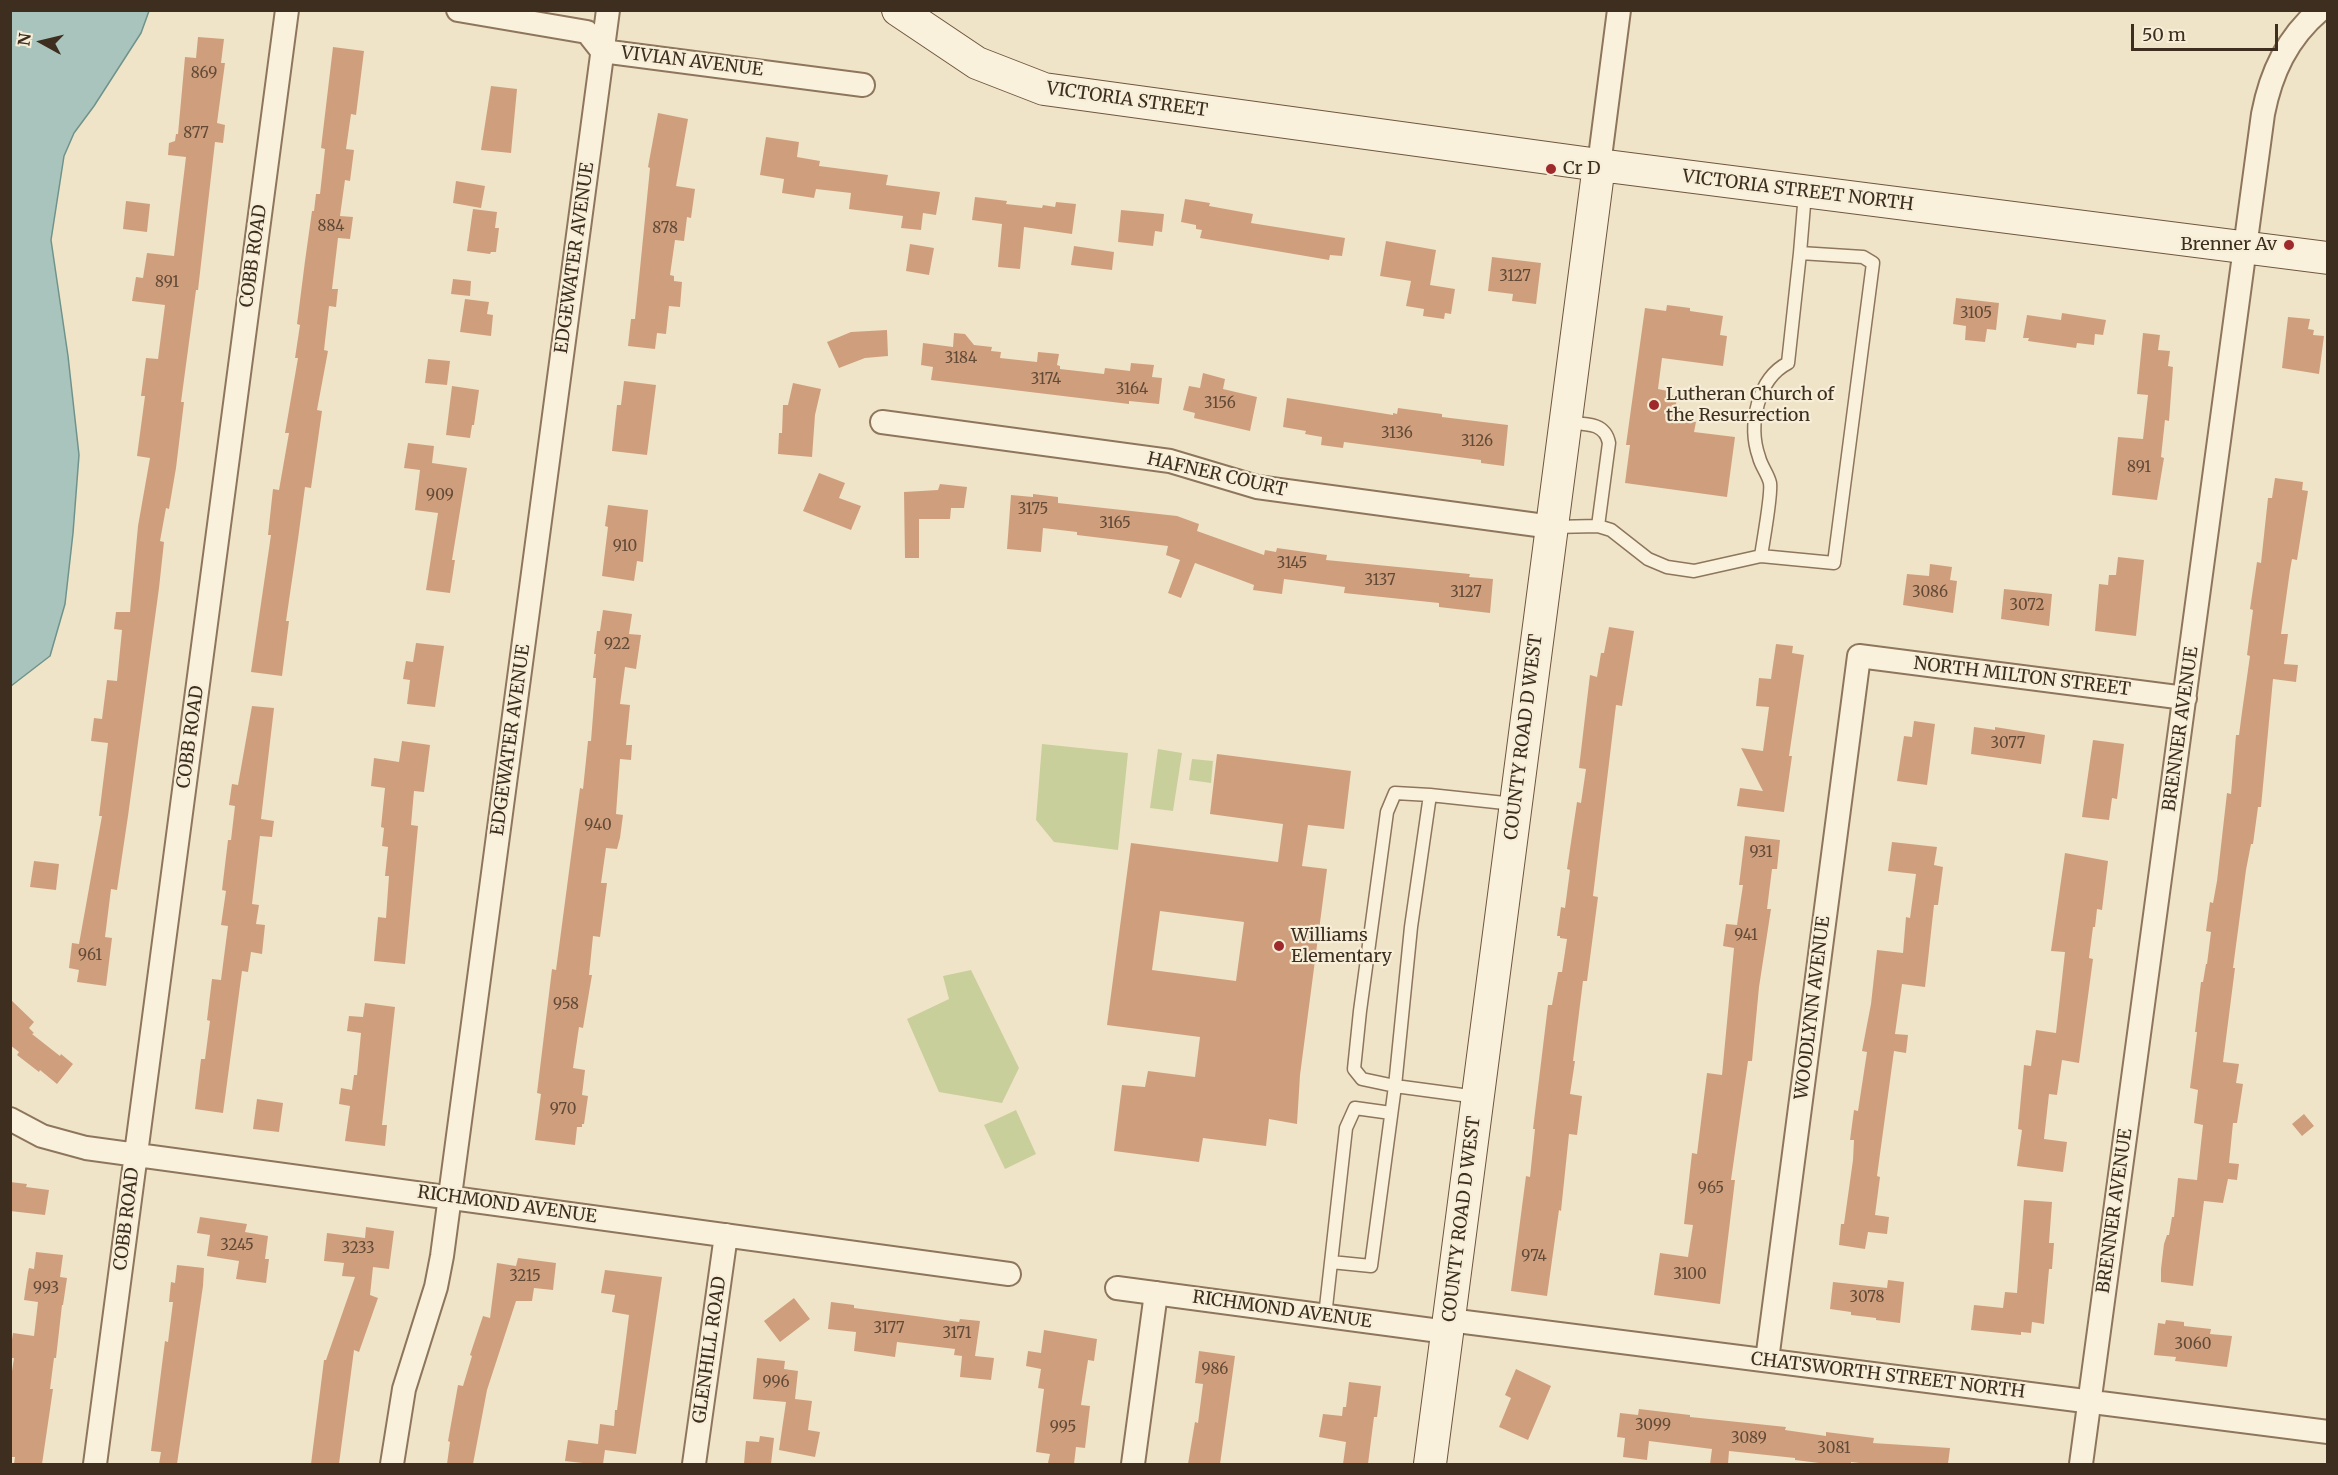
<!DOCTYPE html>
<html>
<head>
<meta charset="utf-8">
<style>
  body { margin:0 }
  #map { position:relative; width:2338px; height:1475px; overflow:hidden; background:#f0e4c8; font-family:Merriweather,serif }
  canvas { display:block }
  .frame { position:absolute; inset:0; border:12px solid #3d2e20; pointer-events:none }
  .north { position:absolute; left:12px; top:12px; width:60px; height:60px; -webkit-text-stroke:4px #f7eed8; paint-order:stroke; rotate:278deg; font-size:16px; font-weight:700; line-height:24px; text-align:center; color:#3d2e20 }
  .north::after { content:''; display:block; margin:auto; width:21px; height:27px; background:#3d2e20; clip-path:polygon(50% 0,100% 100%,50% 72%,0 100%) }
  .scale { position:absolute; left:2131px; top:24px; width:147px; height:27px; box-sizing:border-box; border:3px solid #3d2e20; border-top:0; padding-left:8px; font-size:18px; line-height:21px; white-space:nowrap; color:#3d2e20; -webkit-text-stroke:4px #f7eed8; paint-order:stroke }
</style>
</head>
<body>
<div id="map">
<canvas width="2338" height="1475"></canvas>
<div class="frame"></div>
<div class="north">N</div>
<div class="scale">50 m</div>
</div>
<script>
const c = document.querySelector('canvas').getContext('2d');
c.lineJoin = 'round';
function paint(path, color) {
  c.fillStyle = color;
  c.fill(path, 'evenodd');
}
function strokePath(path, color, width, dash) {
  c.strokeStyle = color;
  c.lineWidth = width;
  c.lineCap = dash ? 'butt' : 'round';
  c.setLineDash(dash || []);
  c.stroke(path);
}
function label(font, color, halo, rows, align = 'center') {
  c.font = font + ' Merriweather,serif';
  c.lineWidth = 4.5;
  c.setLineDash([]);
  c.textBaseline = 'middle';
  c.strokeStyle = halo;
  c.fillStyle = color;
  for (const [text, x, y, turn = 0] of rows) {
    c.save();
    c.translate(x, y);
    c.rotate((+turn || 0) * Math.PI / 180);
    c.textAlign = isNaN(turn) ? turn : align;
    if (halo) c.strokeText(text, 0, 0);
    c.fillText(text, 0, 0);
    c.restore();
  }
}
const green = new Path2D(`
  M1042,744l86,9 -10,97 -64,-8 -18,-22z
  M1158,749l24,4 -9,58 -23,-3z
  M1192,759l21,2 -2,22 -22,-3z
  M971,970l48,98 -17,35 -63,-11 -32,-73 42,-20 -6,-23z
  M1016,1110l20,44 -31,15 -21,-44z`);
const water = new Path2D(`
  M10,11h139l-8,22 -47,73 -20,27 -10,23 -13,84 17,116 11,99 -6,78 -8,71 -15,52 -39,30z`);
const building = new Path2D(`
  M198,37l26,2 -3,24h4l-8,60 8,2 -2,18 -8,-1 -17,148h-2l-15,112h3l-8,66 -7,41 -3,-1 -6,33 4,1 -5,46 -31,228 -11,74 -6,-1 -6,48 7,1 -6,48 -29,-4 2,-12 -10,-2 3,-25 7,1 23,-128h-3l9,-73 -17,-2 3,-23 8,1 5,-39 10,1 5,-51 -8,-1 2,-17h14l8,-86 12,-68 -13,-2 8,-60h-4l5,-38 12,1 7,-54 -33,-4 4,-24 7,1 4,-25 27,3 12,-99 -18,-2 1,-12 6,-2 1,-7h2l7,-77 11,1z
  M333,47l31,4 -8,64 -5,-1 -5,35 8,1 -4,31 -5,-1 -5,36 13,1 -3,22 -12,-1 -6,51h6l-2,18 -7,-1 -5,44 4,1 -11,59 5,1 -11,77 -6,-1 -7,52 -12,82h3l-7,55 -31,-4 20,-137h-3l5,-46 6,1 10,-57h-4l13,-75h-3l5,-33 -3,-1 8,-63 7,-50h2l2,-17h4l5,-45 -4,-1z
  M491,86l26,3 -6,64 -30,-3z
  M658,113l30,6 -12,67 19,3 -4,29 -4,-1 -3,24 -9,-1 -5,35 4,1v5l8,1 -2,25 -11,-1 -3,28 -9,-1 -2,16 -27,-3 3,-27h4l15,-151 -2,-1z
  M766,137l33,5 -2,15 23,4 -1,5 69,9 -2,10 54,7 -4,23 -13,-2 -2,17 -20,-2 2,-12 -54,-7 2,-16 -35,-4 -2,9 -32,-5 2,-14 -24,-4z
  M456,181l29,5 -4,22 -28,-5z
  M975,197l32,4 -1,3 36,4 1,-3 12,2 1,-5 20,2 -4,30 -48,-7 -4,42 -22,-2 4,-43 -30,-4z
  M1185,199l25,4 -1,3 44,8 -2,9 94,15 -3,18 -12,-1 -1,5 -129,-22 2,-8 -6,-1v-4l-15,-3z
  M126,201l24,3 -3,28 -24,-3z
  M473,209l24,3 -2,16h4l-3,24h-5l-1,2 -23,-3z
  M1121,210l43,4 -2,18 -7,-1 -2,15 -35,-4z
  M1386,241l50,9 -6,35 25,4 -4,25 -6,-1 -1,6 -21,-3 1,-7 -18,-3 5,-25 -31,-5z
  M910,244l24,4 -5,27 -23,-4z
  M1074,246l40,6 -2,18 -41,-5z
  M1492,257l49,6 -5,41 -24,-3 1,-7 -25,-3z
  M453,279l18,2 -1,15 -19,-2z
  M1956,298l43,5 -3,27 -9,-1 -2,13 -20,-2 1,-14 -13,-2z
  M465,299l24,3 -2,12 6,1 -2,21 -31,-4z
  M1667,305l23,3v3l33,5 -3,19 7,1 -4,30 -61,-8 -4,31 10,2 9,8 -1,5 15,17 5,1 -2,10 41,5 -8,60 -102,-14 5,-38h-4l19,-137 21,3z
  M2062,313l44,7 -3,15 -8,-1 -1,11 -17,-2 -1,5 -48,-7 1,-3h-6l4,-23 34,5z
  M2288,317l22,2 -2,10 6,1 -1,5 11,1 -5,38 -37,-6z
  M887,330l1,26 -23,2 -26,10 -12,-26 24,-10z
  M954,333l11,1 9,11 18,2 -1,4 10,1 -1,6 37,4 1,-10 21,2 -2,11 3,1v3l44,5 1,-6 25,3 1,-8 23,2 -2,12 10,1 -3,26 -30,-3v3l-198,-24 2,-13 -12,-2 2,-22 30,4z
  M2143,333l17,2 -2,15 12,1 -2,15 5,1 -4,54 -4,-1 -4,37 3,1 -7,42 -45,-5 6,-58 25,2 5,-44 -11,-1z
  M428,359l22,2 -3,24 -22,-2z
  M1203,373l22,6 -2,10 34,8 -7,34 -56,-13 1,-5 -12,-3 6,-24 11,2z
  M624,381l32,4 -9,70 -35,-4 5,-46h4z
  M793,383l28,6 -6,26 -3,42 -34,-3 1,-21h3l1,-28h5z
  M452,386l27,4 -5,35h-2l-2,13 -24,-3z
  M1287,398l106,17v-2l4,1 1,-6 44,6v3l66,8 -4,41 -23,-3v-3l-137,-18 -1,6 -22,-3 1,-8 -17,-3 1,-3 -23,-4z
  M408,443l26,3 -2,17 35,5 -15,92h3l-5,33 -24,-3 12,-77 -23,-3 5,-40 -16,-2z
  M819,473l26,10 -6,15 22,8 -10,24 -48,-19z
  M2275,478l28,4 -1,8 6,1 -11,69 -5,-1 -2,11 -9,64h7l-4,30 14,1 -2,17 -23,-3 -12,128h-3l-5,37h-2l-5,26 -13,98h2l-12,94 16,2 -3,19 7,1 -6,39h-4l-4,40 10,1 -2,16 -9,-1 -5,24 -19,-2 -11,85 -32,-4v-13l3,-25 3,-9h2l3,-18h2l4,-39 19,2 6,-55 -9,-2 4,-33 -8,-2 7,-56h-2l6,-50h2l3,-18h1l4,-32 -5,-1 4,-29 3,1 4,-22 10,-88 4,1 5,-59h3l3,-23 8,-56 -3,-1 6,-45 -3,-1 7,-47 4,1 7,-65h4z
  M940,484l27,3 -3,21h-13l-1,11h-31v39h-14l-1,-66 34,-2z
  M1033,494l25,3v6l119,13 22,8 -2,7 67,24 1,-5 11,2 1,-4 50,7 -1,5 144,14 -1,3 24,2 -3,34 -51,-6v-4l-95,-10 1,-6 -61,-8 -2,15 -29,-4 1,-5 -59,-22 -14,35 -13,-5 12,-33 -14,-5 2,-9 -91,-11v-3l-34,-4 -2,24 -34,-3 4,-54 22,2z
  M608,505l40,5 -5,52 -6,-1 -3,20 -32,-5 6,-49 -3,-1z
  M2118,557l26,3 -8,76 -41,-5 4,-47 9,1 1,-10h7z
  M1930,564l22,3 -2,13 7,1 -4,32 -50,-8 4,-31 22,2z
  M2004,589l48,5 -3,32 -48,-7z
  M603,610l29,4 -3,20 12,1 -5,34 -11,-2 -5,37 10,1 -4,40h6l-1,15 -11,-1 -4,55 7,1 -3,23 -3,11 -11,-1 -5,35h6l-7,54 -7,-1 -4,39h3l-9,53 -4,-1 -6,41 12,2 -3,25 6,1 -4,28h-2v3h-5l-2,18 -40,-5 6,-46 -4,-1 15,-124 4,1 24,-182 3,1 5,-48h3l5,-63h-3l3,-24h-2l3,-23h3z
  M1609,627l25,4 -12,75 -6,-1 -23,191 5,1 -11,84h-4l-10,80h2l-5,33 12,2 -5,39 -8,-1 -8,77 -2,-1 -12,86 -36,-5 15,-115 4,1 5,-48h-2l15,-124h4l6,-33h4l5,-33 -7,-1v-2h-3l4,-29 4,1 5,-38 -3,-1 10,-67 4,1 5,-34 -7,-1 8,-68 3,-25 7,2 4,-24h3z
  M416,643l28,3 -9,61 -28,-3 3,-24 -7,-1 3,-18 7,1z
  M1776,644l17,2 -1,7 12,2 -15,101h3l-8,56 -47,-6 3,-18 23,3 -22,-43 22,3 6,-44 -13,-1 3,-28 12,1z
  M252,706l22,2 -13,111 13,2 -2,16 -12,-1 -8,68 7,1 -3,19 9,1 -3,29 -11,-2 -3,20 -6,-1 -19,142 -28,-4 6,-50h4l5,-38 -3,-1 5,-41 9,1 7,-54 -7,-1 5,-34 -4,-1 6,-50h3l4,-34 -6,-1 3,-21 6,1z
  M1914,721l21,3 -8,61 -30,-4 7,-45 8,1z
  M1974,727l21,3v-3l50,8 -4,29 -70,-10z
  M2093,740l31,4 -7,55 -5,-1 -3,22 -27,-3z
  M402,741l28,4 -6,47 -10,-1 -3,34 7,1 -13,138 -31,-3 4,-44 8,1 3,-42h-4l3,-29 -6,-1 2,-18 -3,-1 4,-39 -14,-2 3,-28 25,4z
  M1217,754l134,17 -7,58 -36,-4 -6,41 25,3 -27,206 -3,49 -28,-5 -3,27 -63,-8 -4,24 -85,-11 8,-66 23,2 3,-16 47,6 5,-40 -93,-12 24,-182 147,19 5,-38 -73,-10zM1160,911l84,11 -8,59 -84,-11z
  M1745,836l35,4 -3,29h-5l-5,40h4l-12,78 -7,74h-4l-17,119h4l-15,124 -66,-9 6,-42 28,4 5,-32 -9,-1 8,-71 5,1 10,-81 15,2 12,-127 -11,-2 3,-22 11,1 6,-40h-4z
  M1892,842l45,5 -3,18 9,2 -5,38h-4l-9,82 -23,-3 -7,50 13,1 -2,18 -12,-2 -17,125 3,1 -5,38 14,2 -2,17 -19,-2 -3,17 -26,-4 2,-21h3l9,-64 1,-20h-4l4,-30 4,1 9,-59 -5,-1 9,-47 6,-54 26,3 3,-36 4,1 6,-44 -28,-3z
  M2065,853l43,8 -6,49 -5,-1 -2,18h-2l-4,31 4,1 -14,104 -17,-3 -5,35 -8,-1 -5,45 23,3 -4,30 -46,-6 5,-36 -4,-1 6,-64 7,1 5,-36 20,3 9,-81 -14,-1z
  M34,861l25,3 -3,26 -26,-3z
  M10,999l24,23 -5,6 5,5 -2,1 28,22 1,-2 12,10 -16,20 -17,-14 -1,2 -22,-17 2,-3 -9,-7z
  M365,1003l30,4 -13,118h5l-2,21 -40,-5 5,-35 -11,-2 2,-16 11,2 2,-15h3l4,-42 -14,-2 2,-15 14,1z
  M257,1099l26,4 -4,29 -26,-3z
  M2304,1114l10,12 -12,10 -10,-12z
  M10,1182l17,2 -1,3 23,3 -4,25 -35,-4z
  M2024,1200l28,2 -3,41h5l-2,26h-3l-5,55 -12,-2 -1,11 -10,-1v3l-50,-5 3,-25 29,3 2,-16 12,1z
  M200,1217l47,7 -2,8 23,4 -3,23h4l-3,24 -30,-4 3,-18 -32,-5 3,-21 -13,-2z
  M366,1227l28,4 -5,38 -16,-2 -3,28 8,3 -19,54 -5,-2 -15,114h-28l13,-104h2l29,-83 -13,-1 2,-13 -20,-2 3,-28 38,5z
  M36,1252l27,3 -3,22 7,1 -4,27h-1l-6,53h-2l-4,31h3l-11,75h-28l1,-7h-5v-73l4,-26h-4v-5l3,-20 21,3 4,-34 -14,-2 4,-28 1,-4 5,1z
  M518,1258l38,5 -3,27 -19,-2 -2,13h-16l-29,89 -14,74h-26l3,-22 -2,-1 10,-56 5,1 9,-30 -2,-1 13,-39 7,2 7,-55 19,3z
  M177,1265l27,3 -1,18 -26,178h-18l2,-12 -10,-1 14,-110 3,1 5,-40h-4l2,-20 4,1z
  M605,1270l57,7 -26,177 -31,-4 -2,14h-11l-27,-3 3,-21 30,4 2,-20 14,2 1,-16h2l12,-95 -17,-3 3,-17 -14,-2z
  M1888,1280l16,2 -4,41 -24,-3v-2l-25,-3v-3l-21,-3 3,-27 54,6z
  M794,1298l16,21 -30,23 -16,-21z
  M831,1302l23,3v3l69,9 36,5 1,-3 20,2 -5,35 19,2 -3,22 -31,-3 2,-21 -8,-1 1,-6 -58,-7 -2,15 -41,-6 2,-19 -28,-3z
  M2166,1320l18,2v4l27,3 -1,5 22,2 -5,31 -52,-6 1,-4 -22,-2 4,-32 7,1z
  M1044,1330l53,9 -3,22 -6,-1 -7,45 9,1 -5,42 -9,-1 -2,17 -26,-1 2,-9 -14,-2 8,-63 -6,-1 3,-19 -15,-3 2,-15 13,2z
  M1199,1351l36,5 -15,108h-32l7,-42 3,1 5,-39 -8,-1z
  M757,1358l28,3 -1,8 14,2 -3,28 17,2 -4,29 12,2 -5,25 -36,-7 7,-48 -33,-3z
  M1516,1369l35,17 -23,54 -29,-13 12,-29 -6,-3z
  M1349,1382l32,4 -4,31h-3l-6,47h-25l3,-22 -27,-5 4,-23 19,2 1,-9h3z
  M1639,1409l51,6v2l96,10 -1,3 41,6v-4l48,6 -1,5 77,5 -2,16h-80l-17,-2v2h-24l-32,-4v-2l-66,-7 -1,13h-18l2,-15 -63,-8 -2,19 -24,-3 2,-19 -8,-1 3,-24 18,2z
  M760,1436l14,2 -3,26h-27l2,-23 13,1z`);
const lane = new Path2D(`
  M1567,423c18,1 38,-1 42,20l-11,83
  M1553,527l45,-1 13,4 37,29 19,8 27,4 67,-15 73,7 39,-300 -10,-6 -63,-4 5,-60
  M1761,556c2,-14 11,-62 9,-73 -2,-9 -9,-17 -11,-26 -11,-31 -2,-78 29,-94l12,-110
  M1430,795l-35,-2 -8,19 -27,199 -6,58 8,10 33,7 16,-159 19,-132 84,9
  M1331,1262l40,4 24,-180 82,11
  M1325,1316l21,-188 9,-20 36,5`);
const street = new Path2D(`
  M458,10l129,22 15,19 261,34
  M1599,165l20,-155
  M882,422l288,39 87,26 295,40
  M10,1119l32,17 44,12 923,126
  M1117,1288l330,44
  M1449,1320l879,112
  M1767,1360l92,-704 326,42
  M95,1464l192,-1454
  M392,1464l12,-75 32,-102 6,-31 166,-1246
  M694,1464l32,-229
  M1133,1464l23,-171
  M2081,1464l182,-1350c8,-41 24,-76 57,-104`);
const secondary = new Path2D(`
  M898,10l79,53 67,26 555,76 729,93
  M1430,1464l169,-1299`);
const markers = [
  [1551,169,6,"#9e2a2b"],
  [2289,245,6,"#9e2a2b"],
  [1654,405,6,"#9e2a2b"],
  [1279,946,6,"#9e2a2b"]
];
const numberNames = [
  ["869",204,74],
  ["877",196,134],
  ["884",331,227],
  ["878",665,229],
  ["3127",1515,277],
  ["891",167,283],
  ["3105",1976,314],
  ["3184",961,359],
  ["3174",1046,380],
  ["3164",1132,390],
  ["3156",1220,404],
  ["3136",1397,434],
  ["3126",1477,442],
  ["891",2139,468],
  ["909",440,496],
  ["3175",1033,510],
  ["3165",1115,524],
  ["910",625,547],
  ["3145",1292,564],
  ["3137",1380,581],
  ["3127",1466,593],
  ["3086",1930,593],
  ["3072",2027,606],
  ["922",617,645],
  ["3077",2008,744],
  ["940",598,826],
  ["931",1761,853],
  ["941",1746,936],
  ["961",90,956],
  ["958",566,1005],
  ["970",563,1110],
  ["965",1711,1189],
  ["3245",237,1246],
  ["3233",358,1249],
  ["974",1534,1257],
  ["3100",1690,1275],
  ["3215",525,1277],
  ["993",46,1289],
  ["3078",1867,1298],
  ["3177",889,1329],
  ["3171",957,1334],
  ["3060",2193,1345],
  ["986",1215,1370],
  ["996",776,1383],
  ["3099",1653,1426],
  ["995",1063,1428],
  ["3089",1749,1439],
  ["3081",1834,1449]
];
const streetNames = [
  ["VIVIAN AVENUE",692,62,7],
  ["VICTORIA STREET",1127,100,8],
  ["VICTORIA STREET NORTH",1798,191,7],
  ["COBB ROAD",254,256,-82],
  ["EDGEWATER AVENUE",575,258,-82],
  ["HAFNER COURT",1217,475,13],
  ["NORTH MILTON STREET",2022,677,7],
  ["BRENNER AVENUE",2181,729,-82],
  ["COBB ROAD",191,737,-82],
  ["COUNTY ROAD D WEST",1524,737,-83],
  ["EDGEWATER AVENUE",511,740,-82],
  ["WOODLYNN AVENUE",1813,1008,-83],
  ["RICHMOND AVENUE",507,1205,8],
  ["BRENNER AVENUE",2115,1211,-82],
  ["COBB ROAD",127,1219,-83],
  ["COUNTY ROAD D WEST",1462,1219,-83],
  ["RICHMOND AVENUE",1282,1310,8],
  ["GLENHILL ROAD",710,1350,-82],
  ["CHATSWORTH STREET NORTH",1888,1376,7]
];
const poiNames = [
  ["Cr D",1563,169],
  ["Brenner Av",2277,245,"right"],
  ["Lutheran Church of",1666,395],
  ["the Resurrection",1666,416],
  ["Williams",1291,936],
  ["Elementary",1291,957]
];
paint(green, '#c9cf9b');
paint(water, '#a9c4bc');
strokePath(water, '#6f938a', 1.5);
paint(building, '#cf9f7d');
strokePath(lane, '#8d765c', 15);
strokePath(street, '#8d765c', 26);
strokePath(secondary, '#6f573f', 34);
strokePath(lane, '#faf1dc', 12);
strokePath(street, '#faf1dc', 22);
strokePath(secondary, '#faf1dc', 32);
for (const [x, y, r, color] of markers) {
  const dot = new Path2D();
  dot.arc(x, y, r, 0, 2 * Math.PI);
  c.fillStyle = color;
  c.fill(dot);
  strokePath(dot, '#f7eed8', 2);
}
label('15px', '#624a37', null, numberNames);
label('18px', '#3d2e20', '#f7eed8', streetNames);
label('18px', '#3d2e20', '#f7eed8', poiNames, 'left');
</script>
</body>
</html>
